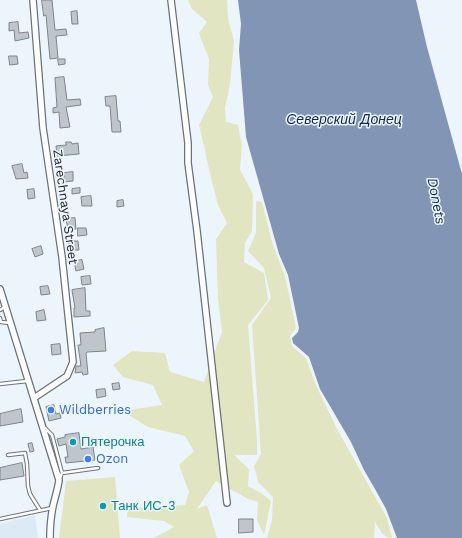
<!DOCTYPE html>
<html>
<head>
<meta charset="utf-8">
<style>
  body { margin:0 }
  canvas { display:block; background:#edf5fc }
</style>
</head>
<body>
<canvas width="462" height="538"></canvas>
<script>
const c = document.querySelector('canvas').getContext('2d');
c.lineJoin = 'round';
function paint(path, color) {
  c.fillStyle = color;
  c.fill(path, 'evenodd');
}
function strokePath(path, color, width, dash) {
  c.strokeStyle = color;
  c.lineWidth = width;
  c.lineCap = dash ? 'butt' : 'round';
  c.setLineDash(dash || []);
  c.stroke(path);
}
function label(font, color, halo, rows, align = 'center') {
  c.font = font + ' "Work Sans",sans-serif';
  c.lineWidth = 3;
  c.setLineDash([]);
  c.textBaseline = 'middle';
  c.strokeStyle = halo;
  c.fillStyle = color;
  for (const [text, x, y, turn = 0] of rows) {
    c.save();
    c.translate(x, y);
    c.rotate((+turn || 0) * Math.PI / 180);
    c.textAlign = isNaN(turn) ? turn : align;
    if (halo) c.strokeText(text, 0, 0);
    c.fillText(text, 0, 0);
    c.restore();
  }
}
const built = new Path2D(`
  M35,515l3,23h-38v-14z`);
const green = new Path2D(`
  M188,0h39l1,18 6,23 -4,43 -5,24 1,14 12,3 4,20 -2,25 13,24 -1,37 -7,12 -1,19 20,11 4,27 -20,25 9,115v15h-23l15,14 -1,17 13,7 10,8 -7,34 -7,-15 1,-18 -10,-3 -32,-18 -19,28 10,-4 10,33h-63l20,-11 -10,-6 -37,-4 1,-9 57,-3 4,-13 -10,-27 15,-14 -9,-15 -37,-9 -26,-16 40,-6 -9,-20 -30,-8 -10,-12 19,-14 33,2 5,19 34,10 18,-50 -4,-34 -2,-59 11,-16 -9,-18 -7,-27 -12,-53 14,-28 -5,-12 1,-26 -10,-26 8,-11 -16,-14z
  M256,201l6,1 11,43 12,31 11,52 -6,8 2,10 14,12 9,25 21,44 51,91 5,20c-10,0 -12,-9 -17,-16l-1,16h-107l5,-18 1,-23 -15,-15 -4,-16 7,-12 -9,-129 19,-27 -7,-30 -16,-17 8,-18z
  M115,477l5,61h-61l7,-57z`);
const water = new Path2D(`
  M238,0h178l11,47 35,127v364h-65l-11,-29 -11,-20 -11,-19 -13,-28 -31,-53 -11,-32 -16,-14 -1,-5 6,-6 1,-4 -11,-53 -9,-21 -33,-117 -7,-87 2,-26z`);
const building = new Path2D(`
  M42,0h10l3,30 11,-1 1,6 -11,1 2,22 -8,1 -4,-44 -2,1z
  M77,11l1,13h-6l-1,-12z
  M18,22l1,11 9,-1 1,6 -14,3 -1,-11 -5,1v-8z
  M9,56h8l1,8 -8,1z
  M58,59h7v5l-6,1z
  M64,77l3,23 13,-1 1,6 -15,2 4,20 -10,1 -1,-16 -6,1v-5l4,-1 -2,-29z
  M116,96l2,25h2l1,11h-9l-2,-26h-4l-1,-9z
  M66,142h5l1,2 6,-1 1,11 -22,2 -1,-10 10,-1z
  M22,164l2,9 3,-1 1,6 -12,1 -4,-13z
  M73,172v9l-9,1v-9z
  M80,188v5l-8,1v-5z
  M34,189l1,9 -7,1 -1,-9z
  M91,196l1,10h-10l-1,-9z
  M123,200l1,6 -7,1v-6z
  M75,218l1,11 -8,1 -2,-11z
  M78,228h8l1,7 -9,1z
  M69,241h9l1,9h-9z
  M41,246l2,8 -8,3 -3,-8z
  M82,260l2,9 -8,2 -2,-10z
  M90,276l1,8 -9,1 -1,-8z
  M48,286l2,8 -9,1 -1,-8z
  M85,288l1,23h4v5l-16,1v-9h1l-3,-18z
  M44,310l2,10 -9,1 -1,-9z
  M104,328l2,23 -19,1 -1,1 2,21 -5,1 -1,-3 -7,1 1,-7h5l-3,-21h3l-1,-12 15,-1v-2z
  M60,344l1,10 -9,1 -1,-10z
  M119,383l1,6 -7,1 -1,-6z
  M105,389l1,7 -9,2 -1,-8z
  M54,405l2,9 4,-1 1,5 -12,3 -3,-14z
  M21,409l2,13 -23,4v-12z
  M79,433l2,16 12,-2 2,13 -29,3 -1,-6h3l-2,-13 -7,2 -2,-7 8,-2v-2z
  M32,443l2,8 -4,1 -2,-8z
  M22,463l2,13 -24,4v-12z
  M239,519h14v13l-14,1z`);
const lane = new Path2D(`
  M0,310l5,-3
  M0,318l1,4 9,1
  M0,384l27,-3
  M45,428l7,7 10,38 -2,5
  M8,455l17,-2 2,11 1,22 2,8 10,16
  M62,473l36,-5
  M0,519l52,-11`);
const street = new Path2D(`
  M33,0l10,128 19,129 11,105 -6,14 -33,22
  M171,0l17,143v20l9,68 30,272
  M0,289l59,191c-1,9 -4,17 -6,26 -2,10 -3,21 -3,32`);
const markers = [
  [51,410,4,"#3f7fe0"],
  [73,442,4,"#0f9aa8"],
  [88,459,4,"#3f7fe0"],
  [103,506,4,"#0f9aa8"]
];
const streetNames = [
  ["Zarechnaya Street",65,207,82]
];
const shopNames = [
  ["Wildberries",59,410],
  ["Ozon",96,459]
];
const cultureNames = [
  ["Пятерочка",81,442],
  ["Танк ИС-3",111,506]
];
const waterNames = [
  ["Северский Донец",344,120],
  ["Donets",436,201,79]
];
paint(built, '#dceaf6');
paint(green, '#e2e5c1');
paint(water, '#8295b5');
paint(building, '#bec6cc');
strokePath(building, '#7d848a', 1);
strokePath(lane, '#6c7278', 4.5);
strokePath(street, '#6c7278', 8);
strokePath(lane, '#fff', 2.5);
strokePath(street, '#fff', 5.5);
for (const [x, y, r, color] of markers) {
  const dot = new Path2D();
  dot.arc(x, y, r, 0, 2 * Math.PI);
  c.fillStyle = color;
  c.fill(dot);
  strokePath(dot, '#edf5fc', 1.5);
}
label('13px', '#25282b', '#edf5fc', streetNames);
label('13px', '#366cbe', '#edf5fc', shopNames, 'left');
label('13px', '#0d838f', '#edf5fc', cultureNames, 'left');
label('italic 14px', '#102751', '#edf5fc', waterNames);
</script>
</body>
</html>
